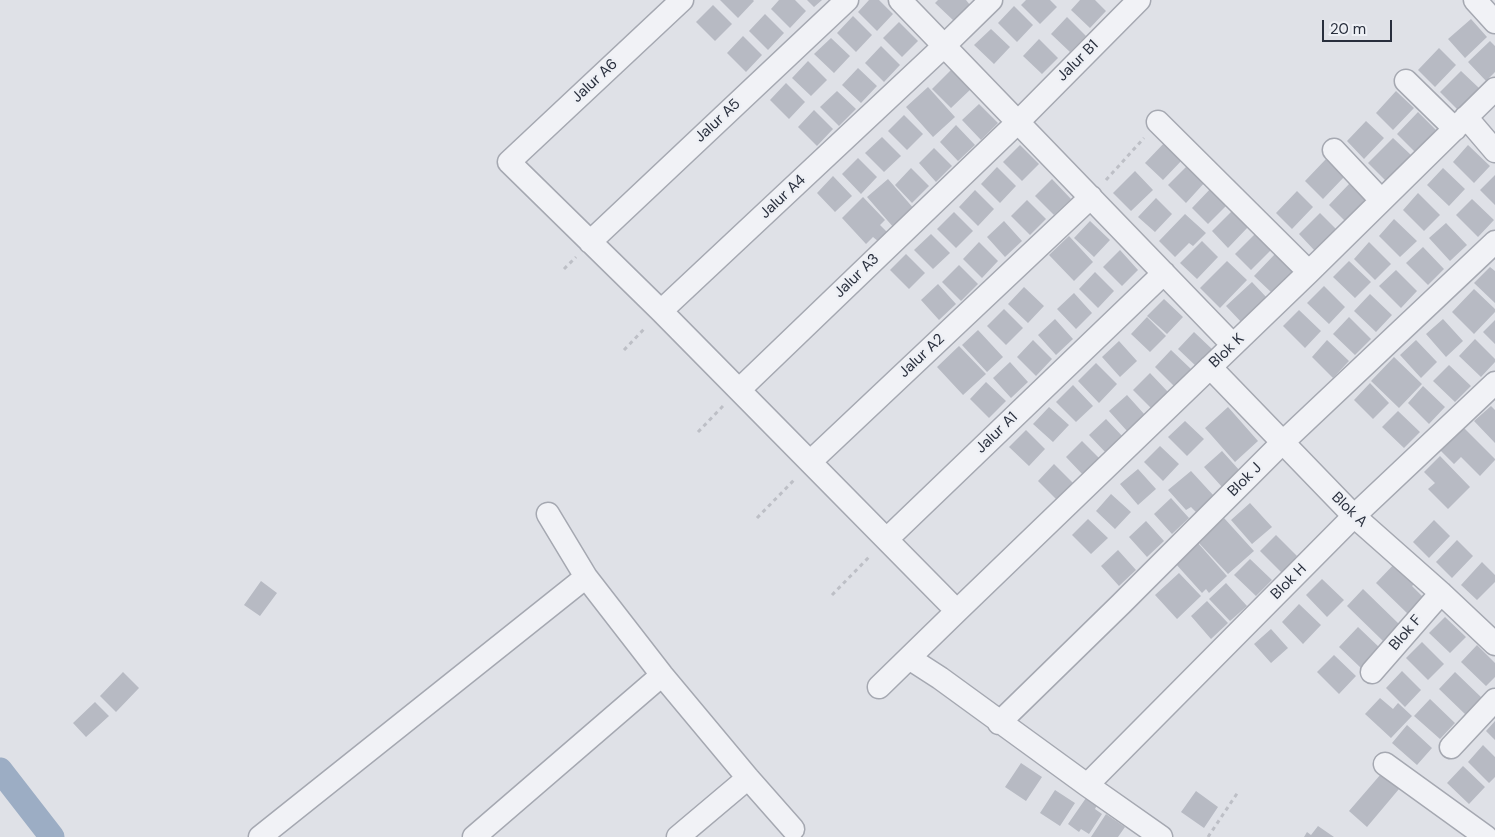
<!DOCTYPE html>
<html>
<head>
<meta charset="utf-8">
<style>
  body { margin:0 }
  #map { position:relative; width:1495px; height:837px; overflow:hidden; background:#dfe1e7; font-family:"DM Sans",sans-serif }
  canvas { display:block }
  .scale { position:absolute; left:1322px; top:20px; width:70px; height:22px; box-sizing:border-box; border:2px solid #292f3d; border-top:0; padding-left:6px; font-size:15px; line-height:18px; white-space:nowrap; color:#292f3d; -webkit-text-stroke:4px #eef0f5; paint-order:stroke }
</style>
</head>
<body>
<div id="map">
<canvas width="1495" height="837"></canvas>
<div class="scale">20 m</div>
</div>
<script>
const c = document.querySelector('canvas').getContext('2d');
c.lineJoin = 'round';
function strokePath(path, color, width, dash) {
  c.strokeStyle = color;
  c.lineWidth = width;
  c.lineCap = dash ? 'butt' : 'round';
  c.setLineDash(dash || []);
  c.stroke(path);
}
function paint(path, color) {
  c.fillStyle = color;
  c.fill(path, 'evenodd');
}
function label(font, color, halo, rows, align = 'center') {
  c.font = font + ' "DM Sans",sans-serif';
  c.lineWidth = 5;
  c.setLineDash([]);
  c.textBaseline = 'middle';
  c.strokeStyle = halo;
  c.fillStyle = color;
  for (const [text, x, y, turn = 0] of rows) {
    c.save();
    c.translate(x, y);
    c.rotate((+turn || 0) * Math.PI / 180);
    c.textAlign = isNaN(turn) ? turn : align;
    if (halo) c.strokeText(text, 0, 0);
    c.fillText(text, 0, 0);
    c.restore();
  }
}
const canal = new Path2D(`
  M0,770l52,67`);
const building = new Path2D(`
  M720,0h33l1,1 -16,17z
  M779,0h16l11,11 -16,17 -19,-19z
  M807,0h15l-8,7z
  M869,0h10l14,14 -16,17 -19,-19z
  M938,0h28l4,5 -16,16 -19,-18z
  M1026,0h24l7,7 -17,17 -19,-19z
  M1080,0h15l11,11 -16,17 -19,-18z
  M713,5l19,19 -17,17 -19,-19z
  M1014,6l19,19 -16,17 -19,-19z
  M765,14l19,19 -16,17 -19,-19z
  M853,16l19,19 -16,17 -19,-19z
  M1067,17l19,19 -16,16 -19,-18z
  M1471,19l16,18 -22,21 -17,-19z
  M899,22l19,19 -16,16 -19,-19z
  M991,29l19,18 -16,17 -20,-19z
  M743,36l19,19 -16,17 -19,-19z
  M831,38l19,18 -16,17 -20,-19z
  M1039,39l19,19 -16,16 -19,-18z
  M1490,41l5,5v26l-9,9 -18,-19z
  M881,46l19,19 -16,17 -19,-19z
  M1439,48l17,17 -21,22 -17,-17z
  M808,61l19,19 -16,16 -19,-18z
  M858,68l19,18 -16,17 -19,-18z
  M953,68l19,20 -21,20 -19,-19z
  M1461,71l18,17 -21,22 -18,-18z
  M786,83l19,19 -16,17 -19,-19z
  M928,87l27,30 -22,20 -27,-30z
  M837,91l19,18 -17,17 -19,-19z
  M1396,91l18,17 -21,22 -17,-17z
  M979,104l19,19 -17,17 -19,-20z
  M814,110l19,19 -16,17 -19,-19z
  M1418,112l18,18 -21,22 -18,-18z
  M904,115l19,19 -16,16 -19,-19z
  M1366,121l18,17 -20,21 -17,-18z
  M956,125l19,20 -17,16 -18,-19z
  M882,137l19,19 -17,16 -19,-19z
  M1393,138l18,17 -25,26 -18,-18z
  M1166,141l18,17 -21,22 -18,-17z
  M1020,145l19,19 -17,17 -19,-19z
  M1468,145l22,21 -16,17 -21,-21z
  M934,148l18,18 -16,16 -17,-19z
  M858,158l19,19 -16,17 -19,-20z
  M1326,159l18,18 -21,22 -18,-18z
  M1189,164l17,17 -20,22 -18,-18z
  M997,167l19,19 -16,17 -19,-19z
  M911,168l18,18 -17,17 -17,-18z
  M1443,168l22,21 -16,17 -22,-21z
  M1135,171l18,19 -22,21 -18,-18z
  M1495,175v30l-15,-15z
  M833,176l19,20 -17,16 -18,-19z
  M888,179l27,31 -21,18 -27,-31z
  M1052,179l19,20 -17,16 -19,-19z
  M1350,183l16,16 -21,22 -16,-16z
  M1213,186l16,17 -21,21 -16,-16z
  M975,190l19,19 -16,17 -19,-19z
  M1297,191l16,16 -21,22 -16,-16z
  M1418,193l22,22 -16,16 -21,-21z
  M863,197l22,23 -5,5 8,8 -9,9 -6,-5 -7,7 -24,-26z
  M1156,198l16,16 -17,18 -17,-15z
  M1472,199l22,21 -16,17 -22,-22z
  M1027,200l19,19 -16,16 -19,-19z
  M1233,210l16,16 -21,22 -16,-17z
  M954,212l19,19 -17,17 -19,-19z
  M1320,213l16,16 -21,22 -16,-17z
  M1185,214l21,19 -13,13 -4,-3 -14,14 -16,-16z
  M1394,219l23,22 -17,16 -21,-21z
  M1004,221l18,20 -17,16 -18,-20z
  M1090,221l20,19 -16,17 -20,-19z
  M1446,223l21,22 -17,16 -21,-23z
  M1257,232l16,16 -22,22 -16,-16z
  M931,234l19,19 -17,16 -19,-19z
  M1069,236l24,26 -19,19 -25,-26z
  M1202,241l16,16 -21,22 -17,-16z
  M979,242l19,19 -16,17 -19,-19z
  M1369,242l22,22 -16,16 -21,-21z
  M1423,247l21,22 -16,16 -22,-22z
  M1120,250l18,20 -16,16 -19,-19z
  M906,254l19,19 -16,16 -19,-19z
  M1275,254l18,17 -21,22 -18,-17z
  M1227,261l20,19 -27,28 -20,-20z
  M1349,261l22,21 -16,16 -22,-21z
  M959,265l19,19 -17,17 -19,-19z
  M1490,267l5,4v32l-21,-20z
  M1396,270l21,21 -16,17 -22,-22z
  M1095,272l19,19 -16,17 -19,-19z
  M1252,282l16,17 -25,25 -17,-18z
  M938,284l18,20 -17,16 -18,-20z
  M1324,286l21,21 -16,17 -22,-21z
  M1024,287l20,19 -16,17 -20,-19z
  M1474,289l21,20v3l-21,22 -22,-22z
  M1074,293l18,20 -16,16 -19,-20z
  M1370,294l22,21 -16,17 -22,-21z
  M1164,299l19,18 -16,17 -20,-18z
  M1004,309l19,19 -17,17 -19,-19z
  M1299,310l22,21 -16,17 -22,-22z
  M1147,317l19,19 -16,16 -19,-18z
  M1349,317l22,22 -16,16 -22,-21z
  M1055,319l18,20 -17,16 -18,-20z
  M1443,319l20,22 -17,16 -20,-23z
  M1495,320v24l-12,-12z
  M978,330l25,27 -16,15 -25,-27z
  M1194,332l19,18 -16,17 -19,-18z
  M1475,339l20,20v3l-14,15 -22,-21z
  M1033,340l19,19 -16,17 -19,-19z
  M1327,340l22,21 -16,17 -21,-21z
  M1416,340l21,22 -16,16 -21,-23z
  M1119,341l18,20 -17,16 -18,-20z
  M959,346l27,28 -23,21 -26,-28z
  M1171,350l20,19 -17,17 -19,-19z
  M1394,357l28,27 -23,24 -28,-27z
  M1010,362l18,20 -17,16 -18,-20z
  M1096,363l21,21 -18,19 -21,-22z
  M1449,365l22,21 -16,16 -22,-21z
  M1150,373l18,19 -16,17 -19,-19z
  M986,382l20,19 -17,17 -19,-19z
  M1370,383l19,20 -16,16 -19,-19z
  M1073,385l20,21 -17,16 -20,-20z
  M1423,386l22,21 -16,17 -21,-21z
  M1127,395l18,20 -18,16 -18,-20z
  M1491,406l4,4v33l-21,-22z
  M1049,407l20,18 -16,17 -20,-18z
  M1228,407l30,34 -23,21 -30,-34z
  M1398,411l22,21 -16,16 -22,-21z
  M1106,419l18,19 -17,16 -18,-19z
  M1185,421l19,18 -17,17 -19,-19z
  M1463,427l32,32v1l-15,16 -19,-19 -7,7 -14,-14z
  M1026,430l19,19 -16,17 -20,-19z
  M1082,441l19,19 -17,16 -18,-19z
  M1160,446l19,18 -16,17 -19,-19z
  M1222,451l18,20 -18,16 -18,-20z
  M1440,456l30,31 -22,22 -20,-20 7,-6 -11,-11z
  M1054,464l19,19 -16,17 -19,-19z
  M1138,469l18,20 -18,16 -18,-21z
  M1191,471l23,25 -18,16 -5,-5 -5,3 -18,-20z
  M1111,494l20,18 -16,17 -19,-18z
  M1171,498l18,20 -17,16 -18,-20z
  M1250,503l22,24 -20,17 -21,-24z
  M1224,518l30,33 -26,23 -30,-32z
  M1088,519l20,19 -17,16 -19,-19z
  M1434,520l16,16 -21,22 -16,-16z
  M1146,521l18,20 -17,16 -18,-20z
  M1276,535l21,21 -15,17 -22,-22z
  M1457,540l16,16 -21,22 -16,-16z
  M1197,542l30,34 -18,17 -3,-4 -4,4 -27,-30z
  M1118,550l18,20 -17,16 -18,-20z
  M1250,559l22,21 -16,16 -22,-21z
  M1399,559l20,20 -7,7 12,12 -16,16 -32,-31z
  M1482,562l13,13v7l-18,18 -16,-15z
  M1179,573l22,23 -24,23 -22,-24z
  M1322,579l22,21 -17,17 -21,-22z
  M261,581l16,12 -17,23 -16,-11z
  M1226,583l21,23 -17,15 -21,-22z
  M1363,589l36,35 -16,17 -36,-35z
  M1207,601l21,22 -17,16 -20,-23z
  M1299,604l22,21 -18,19 -21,-22z
  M1445,617l21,20 -16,16 -21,-20z
  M1358,627l22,21 -19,20 -22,-21z
  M1271,629l17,19 -17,15 -17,-19z
  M1422,642l22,22 -16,16 -22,-22z
  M1477,645l18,18v14l-9,9 -25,-24z
  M1334,655l22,21 -17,18 -22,-22z
  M1402,671l19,19 -16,17 -19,-19z
  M123,672l16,16 -23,24 -16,-16z
  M1455,672l27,26 -16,17 -27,-26z
  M1380,698l13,11 5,-6 14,13 -21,22 -26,-24z
  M1430,699l25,24 -15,16 -26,-23z
  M95,702l14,14 -23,21 -13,-14z
  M1495,721v19l-9,-9z
  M1407,725l25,23 -15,17 -25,-22z
  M1483,745l12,12v20l-6,6 -21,-21z
  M1021,763l21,14 -16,24 -21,-14z
  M1463,766l22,21 -16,17 -22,-21z
  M1381,774l18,15 -32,38 -18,-16z
  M1055,790l20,13 -15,23 -20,-13z
  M1196,791l22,16 -14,21 -23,-16z
  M1086,798l11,7 -2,4 7,5 -13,20 -8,-5 -2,3 -11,-8z
  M1106,814l19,13 -7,10h-27z
  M1318,826l16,11h-30l3,-5 4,3z`);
const path = new Path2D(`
  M1106,180l38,-42
  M564,269l12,-12
  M624,350l22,-23
  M698,432l25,-26
  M757,518l38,-39
  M832,595l39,-40
  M1208,837l30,-45`);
const minor = new Path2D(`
  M682,0l-173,162 152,149 296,300
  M900,0l333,345
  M1475,0l20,22
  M1406,81l49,48
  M1466,117l29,34
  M1158,122l151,150
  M1334,150l47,50
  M590,242l257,-242
  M661,311l283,-265 47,-46
  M1210,367l144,149 87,77 54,51
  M739,390l279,-268 121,-122
  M810,462l281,-265
  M548,514l38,63 76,98 86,103 45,51
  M887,539l277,-266
  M909,658l31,20 147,107 74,52
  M1372,672l69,-79
  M879,687l78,-76 352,-339 186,-183
  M999,723l122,-119 161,-161 213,-201
  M1451,747l44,-47
  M1385,764l101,73
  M1087,785l267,-269 141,-133
  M260,837l326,-260
  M474,837l188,-162
  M678,837l70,-59`);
const streetNames = [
  ["Jalur B1",1078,61,-45],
  ["Jalur A6",595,81,-43],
  ["Jalur A5",718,121,-43],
  ["Jalur A4",783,197,-43],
  ["Jalur A3",857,276,-44],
  ["Blok K",1227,351,-44],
  ["Jalur A2",922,356,-43],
  ["Jalur A1",997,433,-44],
  ["Blok J",1245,480,-45],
  ["Blok A",1349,510,44],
  ["Blok H",1289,582,-45],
  ["Blok F",1406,633,-49]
];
strokePath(canal, '#9cadc4', 25);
paint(building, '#b7bac3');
strokePath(minor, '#a5a8b1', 25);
strokePath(path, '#bdbfc6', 3, [4, 4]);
strokePath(minor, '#f1f2f6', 22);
label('15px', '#292f3d', '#eef0f5', streetNames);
</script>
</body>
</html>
